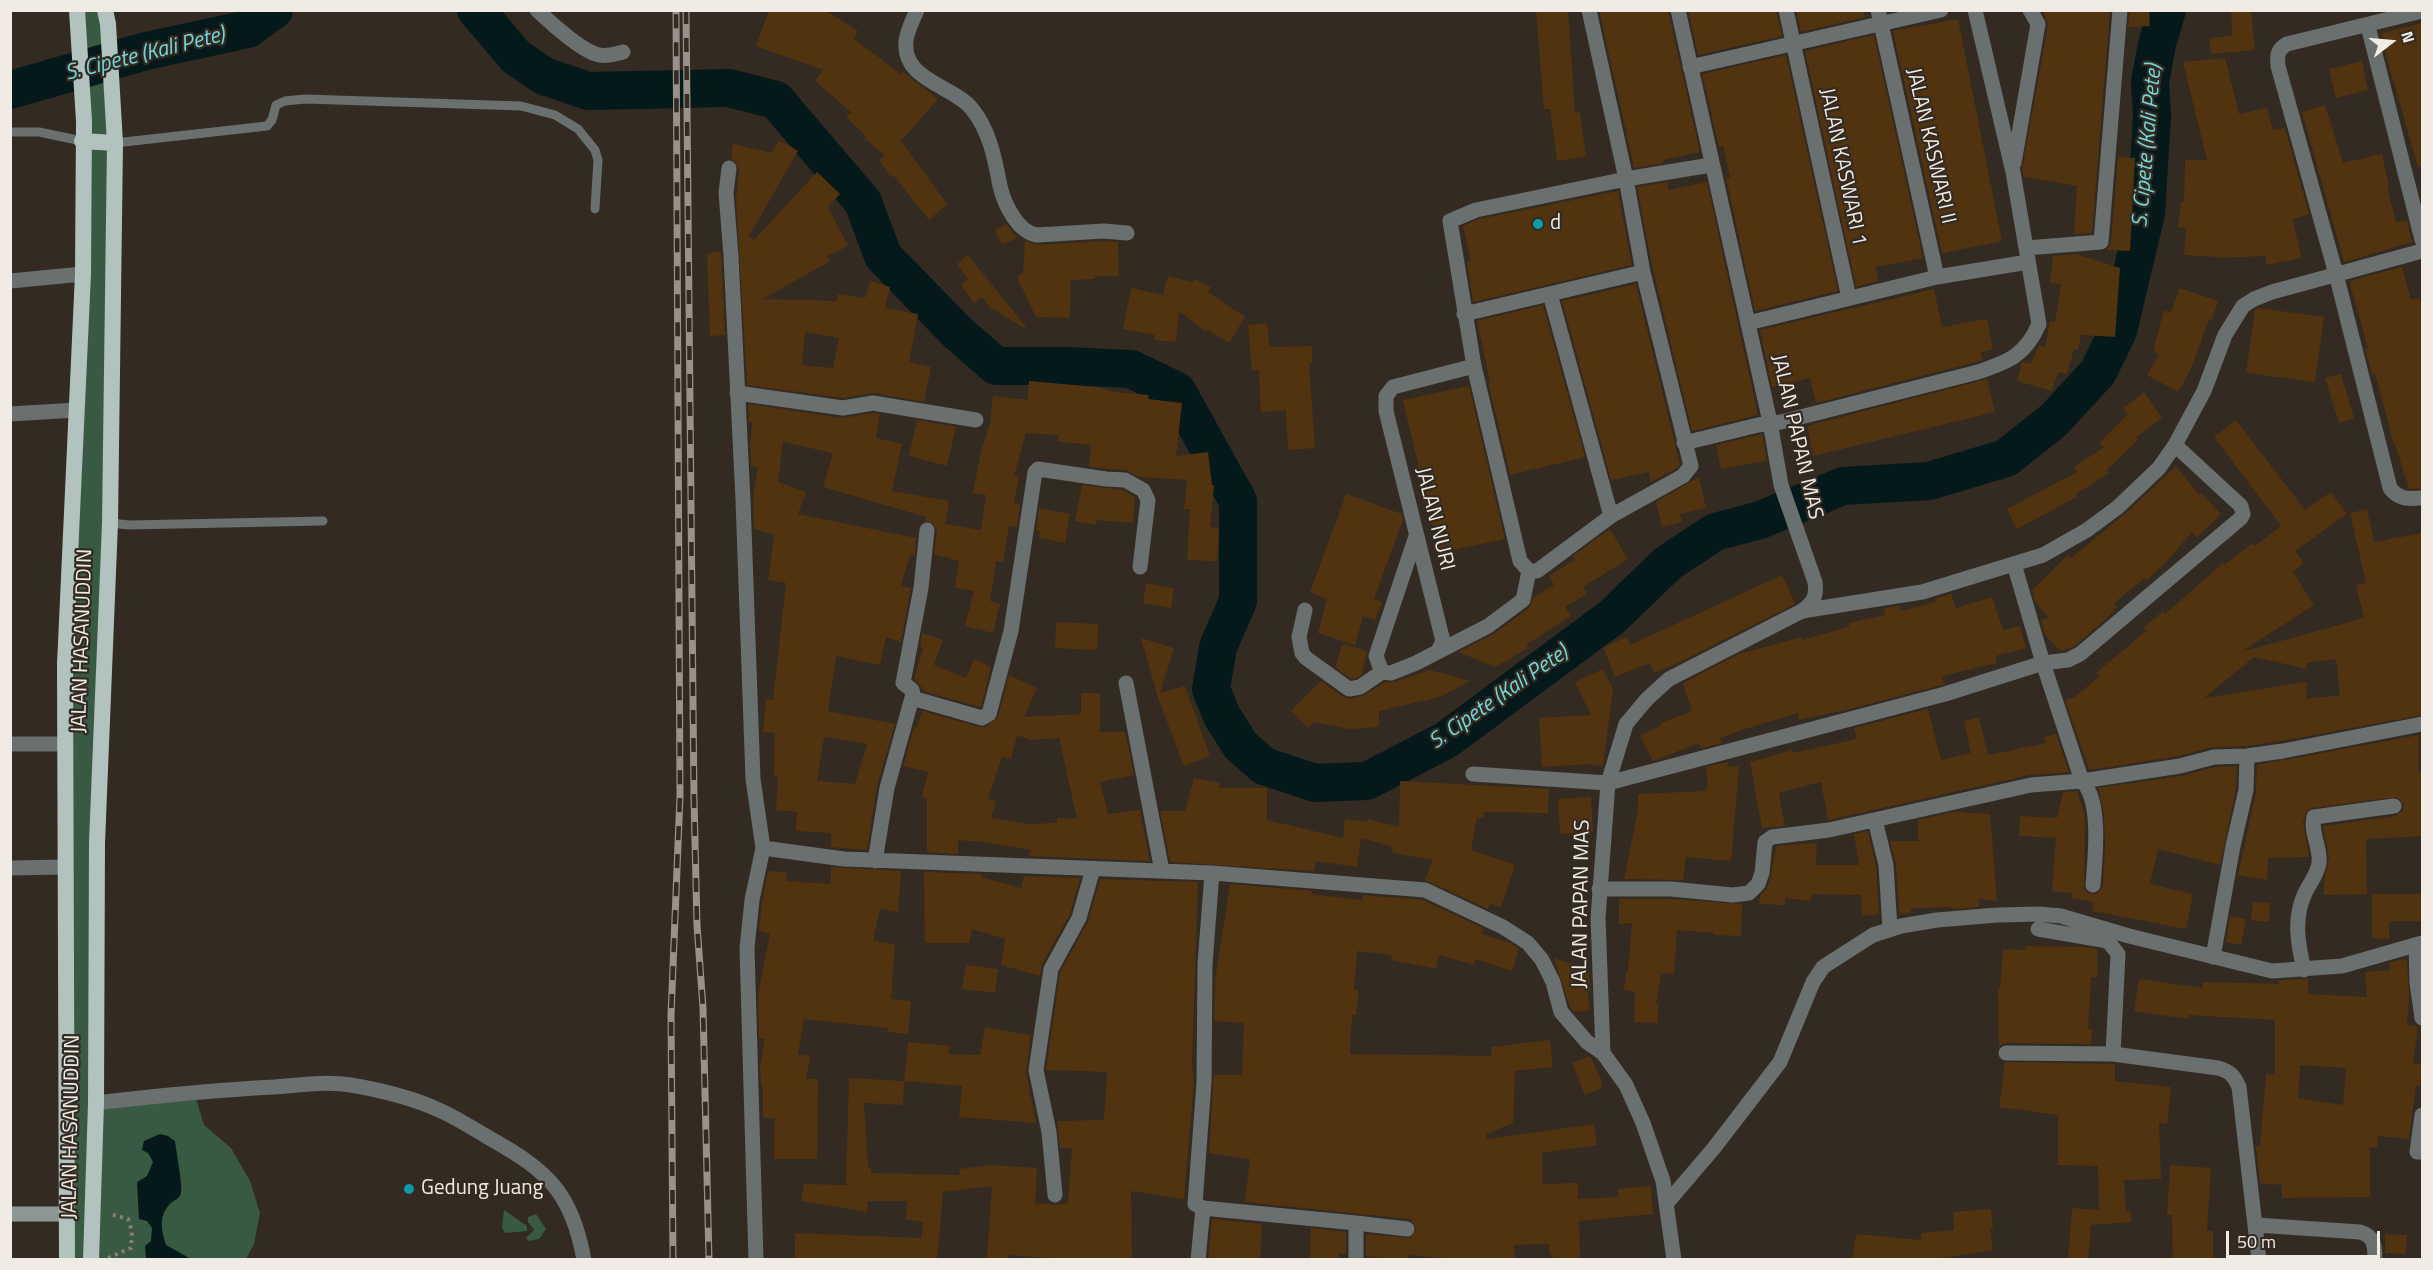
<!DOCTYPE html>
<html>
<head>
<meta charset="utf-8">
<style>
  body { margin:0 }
  #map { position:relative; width:2433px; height:1270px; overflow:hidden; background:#332a21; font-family:"Titillium Web",sans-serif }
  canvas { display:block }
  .frame { position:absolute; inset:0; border:12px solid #f1ebe5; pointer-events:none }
  .north { position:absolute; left:2361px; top:12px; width:60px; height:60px; -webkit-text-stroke:4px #332a21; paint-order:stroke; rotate:74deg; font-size:16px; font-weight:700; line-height:24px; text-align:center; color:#f1ebe5 }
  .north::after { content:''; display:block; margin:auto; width:21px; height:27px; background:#f1ebe5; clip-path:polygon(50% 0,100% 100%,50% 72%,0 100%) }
  .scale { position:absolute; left:2226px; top:1231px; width:154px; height:27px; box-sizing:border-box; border:3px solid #f1ebe5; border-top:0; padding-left:8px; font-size:18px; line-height:21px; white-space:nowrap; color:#f1ebe5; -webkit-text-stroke:4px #332a21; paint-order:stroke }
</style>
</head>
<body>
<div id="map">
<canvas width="2433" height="1270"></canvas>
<div class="frame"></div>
<div class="north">N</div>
<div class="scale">50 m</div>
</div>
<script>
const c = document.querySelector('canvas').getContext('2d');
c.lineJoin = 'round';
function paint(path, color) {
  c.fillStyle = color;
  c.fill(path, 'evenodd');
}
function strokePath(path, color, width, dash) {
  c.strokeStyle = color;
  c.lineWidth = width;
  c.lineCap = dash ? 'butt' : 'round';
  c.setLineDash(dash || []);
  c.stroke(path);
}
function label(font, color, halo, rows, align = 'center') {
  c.font = font + ' "Titillium Web",sans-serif';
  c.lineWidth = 4.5;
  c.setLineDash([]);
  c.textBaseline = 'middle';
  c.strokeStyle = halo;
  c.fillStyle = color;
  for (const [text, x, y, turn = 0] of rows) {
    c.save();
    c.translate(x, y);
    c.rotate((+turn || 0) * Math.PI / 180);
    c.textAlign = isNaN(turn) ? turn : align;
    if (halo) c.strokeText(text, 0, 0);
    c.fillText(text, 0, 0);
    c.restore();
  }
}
const green = new Path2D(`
  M105,10l7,114 -16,978 98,-10 10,33 27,23 19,33 10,32 -6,31 -8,15 -179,1 -2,-393 18,-593 -6,-263z
  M504,1210l23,16v5l-22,2 -3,-6z
  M536,1214l10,15 -7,10 -11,2 -2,-3 8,-8 -6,-8v-5z`);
const water = new Path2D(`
  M160,1134l8,2 7,5c1,9 8,46 6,52 -2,7 -8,7 -12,12 -11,12 -7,27 -3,40l25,14 -45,-1 -1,-12 6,-5 1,-13 -5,-7 -8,-2 -2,-37 10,-6 6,-14 -5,-9 -6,-3 2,-9z`);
const river = new Path2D(`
  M476,10l40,47 28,19 44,15 141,-3 47,12 87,102 20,54 74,76 39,34h70l65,3 46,22 61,110v100l-20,46 -7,42 11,27 19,30 23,20 51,17 52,-2 79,-41 166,-123 56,-54 47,-31 45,-12 83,-34 86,-5 77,-23 48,-38 44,-48 20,-41 28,-118 6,-97 -2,-34 7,-38 10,-34
  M10,90l136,-39 102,-22 26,-19`);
const building = new Path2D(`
  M769,10h56l33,21 -4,8 47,35 2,-2 35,27 -37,42 46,63 -18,16 -36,-45 -2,2 -12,-17 6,-5 -21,-17 2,-2 -20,-19 5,-5 -36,-31 8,-11 -67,-24z
  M1536,10h32l7,103 5,-1 6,45 -29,4 -7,-52h-6z
  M1599,10h69l32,142 -37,8v3l-29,5z
  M1688,10h88l6,26 -84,19z
  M1796,10h67l2,7 -64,15z
  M2043,10h67l-18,223 -18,1 3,-48 -53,-9 -2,-9 26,-142z
  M2130,10h19l1,16 -22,1z
  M2231,10h20l4,40 -44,4 -2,-16 23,-2z
  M1958,19l44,222 -60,12 -49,-222z
  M2422,23v144h-4l-32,-112 -4,-22z
  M1874,35l49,223 -47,9 2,14 -22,6 -51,-236z
  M1786,55l52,236 -83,20 -29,-133h4l-7,-32 -4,1 -17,-73z
  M2225,58l14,56 28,-6 6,22 12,-2 24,86 -16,5 8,39 -34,7 -2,-9 -47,2v-1l-34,-2 2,-27 -8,-1 3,-25h3l1,-42h22l-24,-98z
  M2362,61l6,29 -32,8 -7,-29z
  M2325,105l18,58 39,-9 7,32 -2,1 9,36 11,-3 5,22 -68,20 -42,-150z
  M779,140l19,11 -49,85 5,4 63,-68 23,22 -12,13 20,39 -21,10 3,5 -67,38 74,2 1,-7 27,4 5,-17 20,6 -5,21 33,6 -9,48 22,5 -7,35 -50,-9 -31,5 -96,-13 -11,-186 3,-30 -4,-8 -4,-3 2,-14 39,9zM805,332l34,6 -6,30 -31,-3z
  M2118,157l17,1 -5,93 -23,-1 4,-7z
  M1667,182l2,8 38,-8 51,233 -66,16 -39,-161 -16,-83z
  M1618,191l14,74 -159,37 -6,-40 4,-1 -8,-35 16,-7z
  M1006,224l11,14 -15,7 -7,-15z
  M1025,241l13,4 66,-4 14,1 1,34h-25l1,3 -24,1 -1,38 -34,-1 -19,-40 6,-4z
  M721,252l4,83 -15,1 -3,-83z
  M2076,254l44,14 -5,69 -34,-2 -3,15 -4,-1 -7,25 -9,-2 -6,19 -35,-10 5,-19 9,2 8,-19 6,2 5,-26 5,1 6,-38 -11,-1 3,-27z
  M968,255l58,72 -2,1 -34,-21 -8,-10 -8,6 -13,-18 7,-6 -11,-15z
  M2402,267l9,33 8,-2 3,11v179l-13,1 -14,-45 -1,1 -19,-72 -3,1 -3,-11 -4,-14 3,-1 -19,-67z
  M1168,276l24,6 2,-3 17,8 -3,5 37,25 -16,26 -21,-13 -2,2 -27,-21 -3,31 -22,-2 1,-5 -32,-6 8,-41 32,7z
  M1636,284l44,180 -3,4 -26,14 -2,-10 -38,8 -49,-179z
  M2179,288l39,13 -6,19 -3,-1 -18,50 -13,23 -31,-17 12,-21 -6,-3 11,-41 7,3z
  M1934,289l8,38 45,-8 6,30 -12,3 2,8 -167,43 -6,-25 -38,9 -12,-57z
  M1543,305l42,152 -75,18 -22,-94h2l-13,-60z
  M2258,308l66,9 -9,65 -69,-9 9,-63z
  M1267,323l2,24 43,-1v17h-3l6,85 -27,2 -2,-40 -25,2 -2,-42 -7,1 -4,-46z
  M2341,374l13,44 -15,5 -14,-45z
  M1987,379l8,33 -182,44 -6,-30z
  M1029,381l67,6 19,5 34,3 -1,4 34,4 -6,53 32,-4 4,33h2l-4,42 9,1 -2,33 -30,-1 3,-51h-6l3,-29 -48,-3 -13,-7 -37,-3 2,-22 -34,-4 1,-6 -32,-2 -12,43 5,1 -5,26 6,1 -3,23 -8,-1 -6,36 -7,-1 -6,40 10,3 -7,29 -28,-7 9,-35 -19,-3 4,-27 -25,-7 3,-23 -4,-8 -8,-2 1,-4 -103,-30 10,-34 -50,-11 -5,40 28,10 -8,22 118,24 -1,18 -5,-1 -9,31 10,2 -10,54 -15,-5 -6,28 -44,-9 -8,55 67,13 -18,62 -10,64 -36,-3v-14l-35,-2 1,-19 -21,-2 2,-33 -4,-1 1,-43 -12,-1 3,-33 7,1 13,-117 -18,-3 6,-45 -20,-6 -1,-32 5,-30 -7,-1 -1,-22 3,-22h-4l-1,-18 94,14 31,-5 7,1 -4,24 26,6 -10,47 57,10 -4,23 36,6 5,-35 -13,-2 8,-42 9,-28 3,-27 35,4zM824,737l43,7 -12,40 -38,-3z
  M1469,386l36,153 -66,14 -36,-153z
  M2144,392l18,26 -26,19 2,3 -31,30 2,3 -33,21 1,3 -60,32 -10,-20 70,-37 -3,-5 30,-20 -5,-4 29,-29 -5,-6z
  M917,420l39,7 -9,39 -38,-10z
  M2236,420l69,90 26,-18 16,22 -52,37 9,12 -11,9 21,33 -73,47 123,-34 -8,-33 10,-2 -16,-70 17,-4 7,33 48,-9v182l-141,26 -35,5 -33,1 -35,9 -89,14 -24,-70 8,-2 27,-22 -4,-3 50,-42 -3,-3 20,-17 2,3 58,-51 1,2 29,-22 2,3 26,-20 -67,-89zM2254,657l53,12v-6l29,-4 4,36 -34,4 1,-17 -103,16z
  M1762,434l5,27 -46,8 -5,-24z
  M2176,466l23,29 2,-2 20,21 -24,23 -5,-5 -24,28 -21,20 -2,-2 -31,25 3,4 -9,10 -33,29 -14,5 -16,-16 -4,-15 8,-2 -14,-17 -3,-11 36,-35 3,3 54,-44z
  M1699,477l7,31 -26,6 2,8 -20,5 -6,-25z
  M1082,485l40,5 13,7 -2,26 -36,-3 -1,5 -21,-4z
  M1346,494l56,20 1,6 -29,79 8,3 -7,18 -12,-4 -8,29 -37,-12 9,-34 -17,-7z
  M1039,508l31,6 -5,29 -26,-5 1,-7 -4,-1z
  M1610,529l18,30 -45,28 4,7 -22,13 6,9 -45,29 2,3 -33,19 -37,-15 36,-18 35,-26 5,-11 20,-12 -5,-10 26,-15 -2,-4z
  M1782,575l13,29 -119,60 -22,9 -4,-10 -35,14 -12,-30 24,-10 3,8z
  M1146,583l28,5 -3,20 -28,-5z
  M1951,594l5,14 36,-11 11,33 17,-4 6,22 -31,8 2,7 -55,13 2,8 -2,1 -93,24 -50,11 -1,-7 -56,17 -22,8 2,5 -21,5 -2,-5 -46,18 -13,-25 21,-11v-2l31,-12 -9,-28 56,-29 63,-17v3l47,-13v-4l36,-8 -1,-6 15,-4 2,6 35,-9 -1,-3z
  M1056,622l42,2 -1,26 -42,-2z
  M922,633l21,7 -9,25 32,13 8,-19 17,8 -10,40 -55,-15 -12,-13 9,-31 -3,-1z
  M1141,638l33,10 -14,45 25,-7 25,70 -26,10 -26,-68z
  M1343,644l24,7 -5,23 -6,4 -5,1 -16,-12z
  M1603,669l10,20 -10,77 -13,-2 -48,3 -3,-49 52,-3 -16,-33z
  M1430,670l40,11 -30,16 -61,14v16l-29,2 -36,-7 -6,6 -17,-17 30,-30 22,16 8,2 14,-4 20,-13h9z
  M1009,675l28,13 -13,29 57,-3v-21h19v39h25l9,43 -34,7 8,32 32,-4 10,51 -121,-5 2,-6 -50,-8 -23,-2v14l-31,-2v-54l-5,-1 6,-25 -25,-6 11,-39 3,1 5,-17 57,16 8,-1 11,-9zM1017,735l13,5 29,-2 18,81 -20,-1v5l-29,1 -37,-6 5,-17 -8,-2 14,-42 9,2z
  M1928,709l13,51 30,-7 -7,-32 15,-4 9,38 58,-12 -2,-6 12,-3 13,38 -40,3 -201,45 -7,-38 -40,10 -2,3 6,31 -23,2 -12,-66 42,-12 1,3 64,-14 -3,-11z
  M2419,735l-1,37h4v64l-56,3 1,55 -43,1v-15l5,-23 -6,-31 73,-10 7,-6 1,-5 -7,-8 -85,11 -5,3 -4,12 6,34 -41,1 -1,22 -29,-5 18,-83 1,-27z
  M1728,762l1,5 10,-2 -8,96 -45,-4 -3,23 -59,-1 14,-68v-17l68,-3 2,-10 -3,-14z
  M2237,766l-1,23 -16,76 -62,-16 -8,35 43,10 -7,35 -94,-18 2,-9 -23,-4 1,-5 -20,-2 4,-53 -37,-2 1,-20 37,2 6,-26 14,-1 8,26 -1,72 4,4 9,1 6,-8 2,-40 -1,-32 -6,-26 84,-12 33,-9z
  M1194,778l26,5 -1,5h48v32l76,18 2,-19 22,3 1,-3 31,8 1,-46 149,8 -1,24 -64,-1 -1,6 -6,-1 -6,33 44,15 -14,42 -11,-3 -2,5 -63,-29 8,-20 -41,-7 1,-6 -32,-9 -4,29 -41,-6 -2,10 -144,-9 -10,-51h25z
  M1591,797l2,35 -33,2 -2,-35z
  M1955,812l35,2 7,87 -18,-2v8l-27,2v-2l-41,1v5l-12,1 -3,-50 -6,-23h28v-21z
  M1868,831l8,35 3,48 -17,2 -1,-21 -49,-1 -1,7 -26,-3v7l-26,-1 1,-8 7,-8 4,-12 5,-30 41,-3 -1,22h43l-5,-31z
  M831,867l70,4 -3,41 -18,-3 -7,32 22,3 -4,55 20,2 -3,33 -20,-2v-4l-84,-9 -6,35 12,2 -4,23h12l-1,80h-43l1,-41h-12v-32h-2l-1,-20 5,-27 -6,-1 -1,-43 12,-61 -11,-3 3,-29 6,-31 19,2 -1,8 45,3z
  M924,872l57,2v3l40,11 3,-12 56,2 -10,36 -28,50 -2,12 -39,-11 4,-26 -33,-10 -3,14h-44z
  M1100,879l98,3 -6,182 2,18 -10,117 -53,-8 1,69 -70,-1 -53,-4v5h-22l5,-74 -49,6 -6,68h-142v-27l126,5 2,-16 -17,-3 1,-18h-39l-1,11 -66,-11 3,-17 42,1 3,-107 55,3 -1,24 -39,-2 4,65h3v5l89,2 -1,-6 33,-4 45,3 -2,35 20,2 13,-2 4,-55h-12l-3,-27 47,-1 3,-48 -61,-2 14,-98 28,-50z
  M1230,884l82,7 -1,3 51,6 1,-5 59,5 61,28 -1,6 28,9 9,6 -7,22 -37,-12 -1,6 -35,-10 -3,14 -45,-9 1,-5 -35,-4 -3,39h5l-3,25h-4l-2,39 142,2 -1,-9 59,-7 3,27 -38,4 -2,52 -27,11 1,5 107,-15 3,21 -55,8 1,31 35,-1v16l40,-2v-8l33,-3 2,28 -74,7 1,39h-27v-5h-3l-1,-11 -35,1 1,15h-53l-54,-5v5h-13l-29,-4v-22l44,4 7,-8 -4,-8 -4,-3 -164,-17 5,-43 -41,-6 5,-78h28l2,-52 -30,-2 1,-41z
  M2372,894h50v27h-33v18l-17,-1z
  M1619,899h52l71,5 -1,32 -27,-1v-2l-37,-3 -3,44 -13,-1 -5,31h2v19l-24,-1 1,-30 -11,-2 2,-18h2l4,-49 -13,1z
  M2253,902l17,1 -1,19 -18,-2z
  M2230,916l16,3 -5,26 -15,-3z
  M2025,946l60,1 12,2 1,28h-7l-3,52h4l-1,15 -85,-1 -7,3 -1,-58h2l3,-39 22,1z
  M1554,958l34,11 3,22h-4l3,19 -16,2 -4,-5z
  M2398,960h9l2,38 -2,27 11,2 -5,36 9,1v4l-2,18h-4l-7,53 -31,-3 -1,12 -7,-1v50l-88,1v-13l-22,-2 -4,-37h4l6,-72 9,1v-55l-87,-5v4l-54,-8 5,-32 64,9v-6l76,2v-4l29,-1v15l59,3 -2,-25 25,-2 -1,-7zM2300,1065l46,3 -3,37 -45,-7z
  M966,965l32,4 -3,24 -33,-4z
  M985,1027l46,8 -5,37 10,51 -77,-6 3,-31 -58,-5 4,-39 42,4 -1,8 31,1z
  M1590,1056l11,24 1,8 -17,7 -13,-32z
  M2005,1062l110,2v17l56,6 -4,37 -8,-1 2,56 -37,1 2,31 5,1v10l-40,3 -3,35h-20l4,-52 27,2 -1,-44 -40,-1v-50l-59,-8z
  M2170,1165l41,3 -4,63h6v29h-40l-1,-45h-5z
  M1991,1209l2,19h-3l3,22 -63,10h-78l4,-26 65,6v-7l33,-3 -1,-18z
  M1212,1219l50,5 -2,36h-52z
  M1311,1228l35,4v22l-7,-1v7h-29z
  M2385,1234l22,1 -1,19 -21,-1z`);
const path = new Path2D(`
  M108,1258l23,-10 1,-17 -4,-12 -18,-5`);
const service = new Path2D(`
  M10,132h29l43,9
  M115,143l152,-17 5,-6 4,-15 9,-4 20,-2 216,7 34,9 23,14 17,21 3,10 -3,49
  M110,523l19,2 194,-4`);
const minor = new Path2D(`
  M537,10c14,13 44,41 62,45 8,2 16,-1 24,-3
  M917,10c-4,10 -10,21 -11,31 -4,40 47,44 66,68 18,22 23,51 28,77 4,17 17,46 37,49l67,-4 23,2
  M1589,10l37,169 17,93 48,194 -8,10 -72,40 -74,55h-8l-9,-10 -46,-195 -24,-145 26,-11 150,-31 85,-14
  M1786,10l63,288
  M1878,10l59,267
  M2422,11l-135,33c-10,6 -10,11 -9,22l58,208 54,214c9,12 19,11 32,10
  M2368,26l54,214
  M1690,67l251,-57
  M2014,163l24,-139 -8,-14
  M729,168l-3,25 5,63 12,244 10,279 10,69
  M2026,248l75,-6 19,-232
  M10,281l73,-7
  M1550,294l61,222
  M1464,314l179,-42
  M1748,323l189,-46 91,-15
  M737,393l106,15 30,-5 103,17
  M10,414l66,-4
  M1684,443l74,-18 23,-3 197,-50c30,-10 48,-17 61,-48l-26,-152 -38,-162
  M1416,536l-40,120 6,16 9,1 25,-10 72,-37 35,-26 6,-29
  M2014,564l29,99 39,118c20,20 13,77 11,104
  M1305,610l-6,27 3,16 4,5 43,31 11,-2 22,-15
  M1802,611l120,-19 121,-37 44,-25 31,-23 41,-39 16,-23 29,-54 21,-56 18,-29 11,-7 18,-7 150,-41
  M1438,651l5,-10 -2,-8 -55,-222v-15l7,-9 81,-21
  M1126,683l36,188
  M912,698l70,20 7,-4 22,-83 24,-159 3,-3 68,10 19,1 18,10 5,10 -8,67
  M10,744h56
  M1473,774l135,9 337,-89 98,-31 25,-3 12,-6 161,-136 2,-4 -2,-8 -66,-61
  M1875,820l11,45 4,64
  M875,861l12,-73 26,-94 -1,-4 -9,-7 18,-95 6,-58
  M10,868l55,-1
  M1212,873l-7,91 -1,118 -9,122 8,4 153,15v37
  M1599,889h72l62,6 16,-2 9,-9 4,-11 3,-31 7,-5 57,-7 202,-45 51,-4 98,-15 34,-9 33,-1 36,-5 139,-27
  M2038,929l70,12 10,13 -5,100
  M2416,945l1,38 5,35
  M2213,957l20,-111 13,-56 1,-34
  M2304,970c-6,-26 -11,-51 1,-77 5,-10 13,-20 14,-30 2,-15 -9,-31 -5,-46l80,-11
  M2006,1053l107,1 105,14c12,3 16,8 21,19l20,173
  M96,1103c59,-7 118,-13 178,-16 25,-2 52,-6 77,-2 29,5 62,13 88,25 18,8 35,19 52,29 57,32 81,54 93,121
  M2422,1115l-5,37h5
  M1055,1195l-6,-63 -13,-62 15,-101 28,-51 14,-49
  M1667,1203l47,-55 66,-86 33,-80 10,-15 50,-32 28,-9 36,-6 60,-5 42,-1 22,2 68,20 143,35 70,-5 80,-23
  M1356,1223l51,6
  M2256,1225l104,7c14,4 15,13 15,28
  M756,1260l-9,-312 5,-48 11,-52 81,11 368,14 213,17 78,37 25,16 14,17 11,22 8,30 26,30 16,11
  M1198,1260l5,-52`);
const tertiary = new Path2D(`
  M1674,1260l-11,-79 -20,-58 -17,-38 -23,-32 -5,-135 10,-135 18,-59 21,-25 22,-20 133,-68c12,-9 15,-15 13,-29l-34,-97 -11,-63 -92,-412`);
const secondary = new Path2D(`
  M10,1214h57`);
const trunk = new Path2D(`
  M82,141l33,2
  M67,1260l-2,-596 18,-390 1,-153 -7,-111
  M91,1260l5,-157 1,-260 13,-320 5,-380 -7,-119 -3,-14`);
const rail = new Path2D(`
  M686,10l8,789 3,126 6,83 6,252
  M673,1260l-2,-245 9,-219 -4,-786`);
const markers = [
  [1538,224,6,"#0f9aa8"],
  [409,1189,6,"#0f9aa8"]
];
const streetNames = [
  ["JALAN KASWARI II",1930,146,77],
  ["JALAN KASWARI 1",1842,167,78],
  ["JALAN PAPAN MAS",1796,437,77],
  ["JALAN NURI",1434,519,76],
  ["JALAN HASANUDDIN",83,641,-88],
  ["JALAN PAPAN MAS",1582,904,-89],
  ["JALAN HASANUDDIN",72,1127,-89]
];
const poiNames = [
  ["d",1550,224],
  ["Gedung Juang",421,1189]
];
const waterNames = [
  ["S. Cipete (Kali Pete)",145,55,-14],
  ["S. Cipete (Kali Pete)",2148,146,-85],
  ["S. Cipete (Kali Pete)",1499,698,-35]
];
paint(green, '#385a42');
paint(water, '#05191a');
strokePath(river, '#05191a', 38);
paint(building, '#523310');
strokePath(path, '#877f77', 4, [3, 4.5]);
strokePath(service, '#69706f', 9);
strokePath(minor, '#69706f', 15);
strokePath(tertiary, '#69706f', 15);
strokePath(secondary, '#8c9795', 15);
strokePath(trunk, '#b2c3bf', 16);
strokePath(rail, '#99918a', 7);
strokePath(rail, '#332a21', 4.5, [14]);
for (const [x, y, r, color] of markers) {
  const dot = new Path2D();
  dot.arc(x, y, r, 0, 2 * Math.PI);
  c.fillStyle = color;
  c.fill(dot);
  strokePath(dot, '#332a21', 2);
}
label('21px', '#f1ebe5', '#332a21', streetNames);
label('21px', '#f1ebe5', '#332a21', poiNames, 'left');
label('italic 22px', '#70d7db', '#332a21', waterNames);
</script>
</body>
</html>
